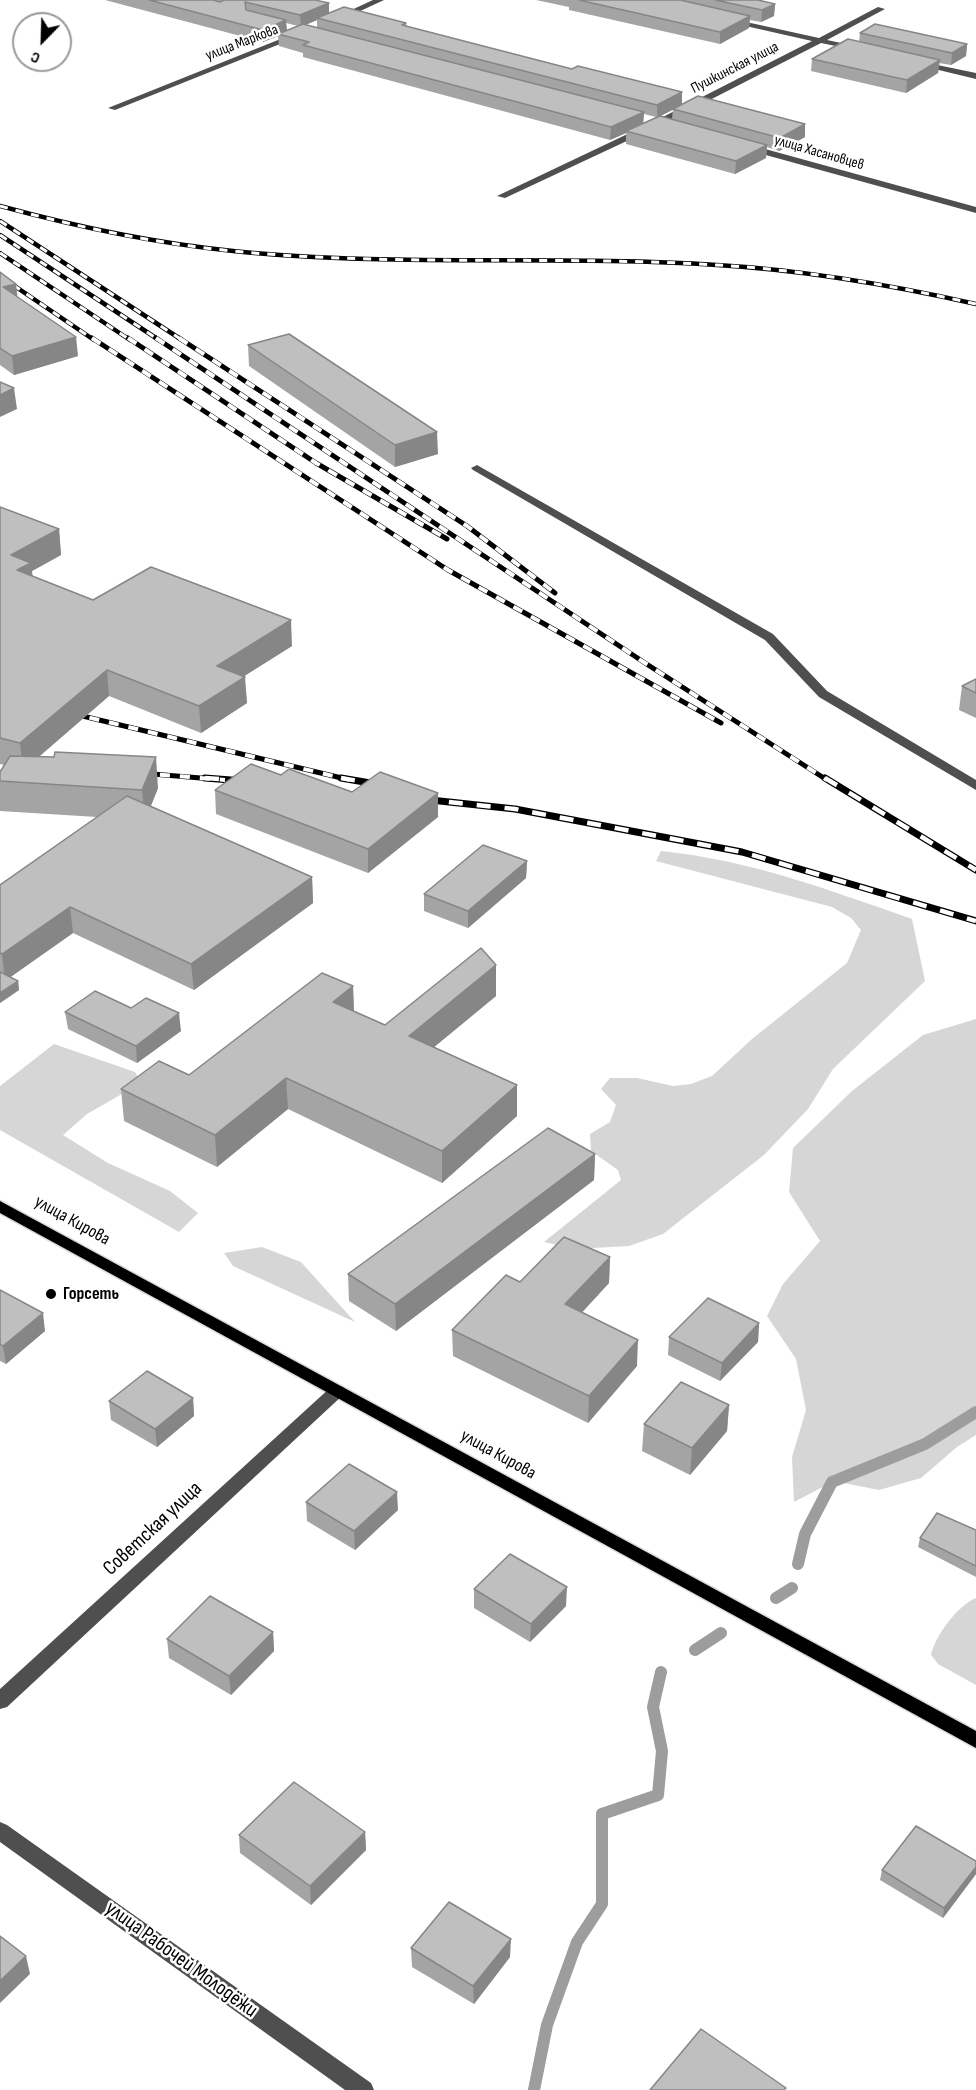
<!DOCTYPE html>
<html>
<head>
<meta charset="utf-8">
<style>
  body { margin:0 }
  #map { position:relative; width:976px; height:2090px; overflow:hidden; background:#fff; font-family:"Sofia Sans Condensed",sans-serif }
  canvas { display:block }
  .north { position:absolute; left:12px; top:12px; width:60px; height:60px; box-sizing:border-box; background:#fff; border:2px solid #999; border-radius:50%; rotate:203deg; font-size:16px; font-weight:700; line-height:24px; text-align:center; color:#000 }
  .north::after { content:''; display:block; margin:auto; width:21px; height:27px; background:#000; clip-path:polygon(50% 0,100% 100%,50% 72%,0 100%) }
</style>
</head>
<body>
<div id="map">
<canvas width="976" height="2090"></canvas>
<div class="north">С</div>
</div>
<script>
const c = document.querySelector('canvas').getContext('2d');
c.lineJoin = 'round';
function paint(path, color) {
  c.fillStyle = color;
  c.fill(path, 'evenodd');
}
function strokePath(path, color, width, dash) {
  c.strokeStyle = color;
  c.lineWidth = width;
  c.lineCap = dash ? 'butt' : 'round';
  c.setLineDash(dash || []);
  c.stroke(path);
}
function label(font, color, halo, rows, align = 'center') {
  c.font = font + ' "Sofia Sans Condensed",sans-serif';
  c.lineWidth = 5;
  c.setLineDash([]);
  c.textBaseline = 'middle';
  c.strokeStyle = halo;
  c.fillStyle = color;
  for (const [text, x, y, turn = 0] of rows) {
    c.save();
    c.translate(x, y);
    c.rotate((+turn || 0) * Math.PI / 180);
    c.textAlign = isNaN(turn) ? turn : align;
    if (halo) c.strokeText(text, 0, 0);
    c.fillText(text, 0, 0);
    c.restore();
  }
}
const green = new Path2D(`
  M661,851c89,9 168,39 251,68l13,62 -92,88 -25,40 -44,46 -101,79 -34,12 -54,3 -31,-7 77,-62 -3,-10 -27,-19 -1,-17 20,-12 6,-17 -15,-16 9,-11h27l36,8 18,-2 21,-8 40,-37 95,-76 14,-33 -10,-12 -19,-11 -176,-46z
  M976,1019v416l-19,12 -36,31 -42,12 -45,-9 -40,21 -2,-45 14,-47 -10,-51 -29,-43 16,-32 37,-43 -31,-49 4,-44 59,-57 71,-56z
  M54,1044l81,28 6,11 -54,31 -24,21 45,28 62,28 28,22 -19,19 -179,-102v-44z
  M262,1247l39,15 54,60 -122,-56 -9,-13z
  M976,1598v87l-38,-21 -7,-9c4,-19 27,-50 45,-57z`);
const stream = new Path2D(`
  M798,1564l7,-30 27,-52 93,-38 51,-32
  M776,1598l16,-10
  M695,1650l26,-17
  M534,2090l13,-65 30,-83 25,-38v-90l56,-19 4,-44 -9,-44 8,-35`);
const minor = new Path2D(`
  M373,0h11l-43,20 -7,-2z
  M878,7l7,2 -58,31 33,7v4l-39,-8 -160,82 -156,73 -8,-2 158,-75 157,-80 -84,-19v-4l91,20z
  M293,34l7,2 -185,74 -7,-2z
  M918,61l58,12v6l-58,-14z
  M747,144l229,63v6l-232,-64 -1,-2z
  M477,465l296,169 54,57 149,89v10l-157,-93 -54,-57 -292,-170 -2,-2z
  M337,1385l6,2 3,4 -3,4 -336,312 -7,2v-20l331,-302z
  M0,1822l7,3 364,258 3,7h-29l-345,-248z`);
const major = new Path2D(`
  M0,1201l976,530v17l-976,-535z`);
const railFar2 = new Path2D(`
  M0,206c77,21 153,37 233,45 160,16 323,4 484,14 87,5 174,20 259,39
  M0,221l182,119
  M0,235l159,105
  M0,253l130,87
  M0,276l94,64`);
const railFar1 = new Path2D(`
  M92,338l356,232 273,153
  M128,338l188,125 131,76
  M156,338l489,325 182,117
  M179,338l288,188 88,67
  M70,713l280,67
  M140,773l85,7`);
const rail = new Path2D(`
  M205,778l39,3
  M341,778l41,7
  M825,778l151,92
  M421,799l94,10 227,43 234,69`);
const wall = new Path2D(`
  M105,0h210l14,3v10l77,10 1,4 275,77 123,20v13l-26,14 -12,-4 -1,11 -31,16 -109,-30v-11l-16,7 -307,-83v-4l-24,-7 -1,-10 -15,6zM317,20v8l-12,-3zM286,23l12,3 -11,5zM673,109l-1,10 -12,-3zM644,114l12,3 -13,6z
  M536,0h226v1l13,3 -1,12 -13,6 -11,-2 -1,8 -29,16 -151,-34v-3z
  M860,33l107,11 -1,12 -15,9 -12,-2 -1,10 -32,20 -95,-22 1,-12 47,-17z
  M0,272l17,25 61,59 -64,19 -14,-10z
  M248,345l190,109 -43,13 -146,-101z
  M0,507l59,22 2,26 -29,16v5l61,24 199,46 -48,30 3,27 -46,30 -92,-37 -70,61 119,31 -7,18 161,71 1,26 -119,87 -121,-57 -63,44 8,4 1,9 -19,13v-118l97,-68 -97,-6v-39l4,-7 -4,-1z
  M976,679v39l-17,-8 3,-24z
  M281,775l71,17 86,1v24l-70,56 -152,-59 -1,-24z
  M527,861l-1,17 -58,50 -44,-17v-17z
  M496,965v31l-62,51 83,38v31l-75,67 -154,-74 -71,58 -93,-46 -3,-32 68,-14 164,-89 1,26 31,13z
  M131,1008l50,23 -44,32 -69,-34 -3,-17z
  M595,1154l-1,26 -198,151 -47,-30 -1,-27z
  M610,1257l-1,26 -27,29 55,54 -49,57 -135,-67 -1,-26 68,-48z
  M0,1290l45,41 -39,33 -6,-3z
  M759,1323l-1,19 -38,39 -52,-26 1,-18z
  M193,1398l1,18 -37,31 -46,-27 -2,-19z
  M729,1405l-2,26 -37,44 -48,-24 2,-27z
  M306,1502l92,8 -43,40 -48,-29z
  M976,1530v47l-58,-30 2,-9z
  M474,1589l92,17 -36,36 -56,-34z
  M273,1632l1,19 -43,44 -62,-37 -2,-19z
  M365,1832l1,18 -55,55 -71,-52 -1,-18z
  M976,1861v13l-33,44 -63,-38 2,-10z
  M411,1948l99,9 -36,47 -62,-37z`);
const shadedWall = new Path2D(`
  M329,3v12l-12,3v2l-16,7 -1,-12z
  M775,4l-1,12 -13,6 1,-12z
  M750,16l-1,12 -29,16v-12z
  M286,20l1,12 -9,2v2l-15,6v-12z
  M967,44l-1,12 -15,9 1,-12z
  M940,60l-2,13 -32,20 1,-13z
  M682,92v13l-25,13v-13z
  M644,112l-1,13 -17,6v2l-16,7 1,-13z
  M805,124v13l-26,14 1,-13z
  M767,145l-1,13 -31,16 1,-13z
  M16,284l2,18 -15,-15z
  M76,337l2,19 -64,19 -2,-19z
  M14,388l3,21 -17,8v-22z
  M437,432l1,22 -43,13v-22z
  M59,529l2,26 -29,16 2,17 -14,8 -9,-41z
  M291,620l1,26 -73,46 -2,-26z
  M107,670l2,26 -86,74 -3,-27z
  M245,677l2,26 -46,30 -2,-27z
  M156,757l2,31 -13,32 -3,-30z
  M438,793v24l-70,56v-24z
  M527,861l-1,17 -58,50v-17z
  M312,877l1,26 -119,87 -3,-26z
  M70,907l3,26 -68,48 -3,-27z
  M496,965v31l-86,71 -1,-31z
  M18,981l1,9 -19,13v-10z
  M353,986l1,31 -21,-15z
  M179,1013l2,18 -44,32 -1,-17z
  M286,1078l2,31 -71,58 -2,-32z
  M517,1085v31l-75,67v-32z
  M595,1154l-1,26 -198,151 -1,-27z
  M610,1257l-1,26 -44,48v-27z
  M43,1313l2,18 -39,33 -3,-18z
  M759,1323l-1,19 -38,39 2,-18z
  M638,1340l-1,26 -49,57 1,-27z
  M193,1398l1,18 -37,31 -2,-18z
  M729,1405l-2,26 -37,44 2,-27z
  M397,1492l1,18 -43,40 -1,-19z
  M567,1587l-1,19 -36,36 1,-18z
  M273,1632l1,19 -43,44 -2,-19z
  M365,1832l1,18 -55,55 -1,-19z
  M976,1867v7l-33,44 1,-10z
  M511,1939l-1,18 -36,47 -1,-18z
  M26,1956l4,18 -30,29v-22z`);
const building = new Path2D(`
  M149,0h64l7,2 4,-2h91l14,3 -29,12 -55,-13 1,8 40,10 -23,10z
  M579,0h101l70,16 -30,16z
  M715,0h43l17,4 -13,6z
  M344,7l62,16 -4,2 170,44 6,-3 104,26 -25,13 -340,-87z
  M303,24l341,88 -33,15 -308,-82 6,-3 -31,-8z
  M875,24l92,20 -15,9 -92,-20z
  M848,39l92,21 -33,20 -95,-21z
  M698,96l107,28 -25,14 -107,-29z
  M660,116l107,29 -31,16 -110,-30z
  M0,272l16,12 -13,3 73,50 -64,19 -12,-8z
  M289,334l148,98 -42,13 -147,-100z
  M0,382l14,6 -14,7z
  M0,507l59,22 -48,26 20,8 -14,7 76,30 58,-33 140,53 -74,46 28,11 -46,29 -92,-36 -87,73 -20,-5z
  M976,679v14l-14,-7z
  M55,752l101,5 -14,33 -142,-9v-9l10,-16 44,1z
  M251,764l30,11 8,-6 63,23 28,-20 58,21 -70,56 -153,-59z
  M127,796l185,81 -121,87 -121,-57 -68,47 -2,-1v-68z
  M483,845l44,16 -59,50 -44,-17z
  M481,948l15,17 -87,71 108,49 -75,66 -156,-73 -71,57 -94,-46 38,-28 30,14 133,-102 31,13 -20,16 52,23z
  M0,972l18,9 -18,12z
  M95,991l36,17 15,-10 33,15 -43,33 -71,-34z
  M548,1128l47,26 -200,150 -47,-30z
  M564,1237l46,20 -45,47 73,36 -49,56 -137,-66 54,-55 14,7z
  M0,1290l43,23 -40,33 -3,-2z
  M708,1298l51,25 -37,40 -53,-26z
  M147,1371l46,27 -38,31 -46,-28z
  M681,1382l48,23 -37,43 -48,-24z
  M349,1464l48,28 -43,39 -48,-29z
  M937,1513l39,17v36l-56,-28z
  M510,1554l57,33 -36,37 -57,-35z
  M210,1596l63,36 -44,44 -62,-37z
  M294,1782l71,50 -55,54 -71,-51z
  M916,1826l60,35v6l-32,41 -62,-38z
  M449,1902l62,37 -38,47 -62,-38z
  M0,1936l26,20 -26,25z
  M701,2029l85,59 -2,2h-134z`);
const markers = [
  [51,1294,6,"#000"]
];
const farStreetnames = [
  ["улица Маркова",242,43,-21],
  ["Пушкинская улица",735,68,-27],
  ["улица Хасановцев",819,153,16]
];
const streetNames = [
  ["улица Кирова",72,1221,29],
  ["улица Кирова",498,1455,29]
];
const poiNames = [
  ["Горсеть",63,1294]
];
const nearStreetnames = [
  ["Советская улица",153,1529,-43],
  ["улица Рабочей Молодёжи",181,1960,36]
];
paint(green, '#d6d6d6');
strokePath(stream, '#9d9d9d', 12);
strokePath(major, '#dbdbdb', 3);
paint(minor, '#4f4f4f');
paint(major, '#000');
strokePath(railFar2, '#000', 4.5);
strokePath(railFar1, '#000', 5);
strokePath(rail, '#000', 7);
strokePath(railFar2, '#fff', 3, [8]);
strokePath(railFar1, '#fff', 4, [10]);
strokePath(rail, '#fff', 4.5, [14]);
paint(wall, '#a4a4a4');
paint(shadedWall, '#868686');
paint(building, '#bfbfbf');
strokePath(building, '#868686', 1.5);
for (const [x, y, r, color] of markers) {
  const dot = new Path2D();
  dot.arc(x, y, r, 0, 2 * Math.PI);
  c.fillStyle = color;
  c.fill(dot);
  strokePath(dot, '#fff', 2);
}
label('15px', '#000', '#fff', farStreetnames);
label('18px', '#000', '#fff', streetNames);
label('bold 18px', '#000', '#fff', poiNames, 'left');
label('21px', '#000', '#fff', nearStreetnames);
</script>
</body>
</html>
